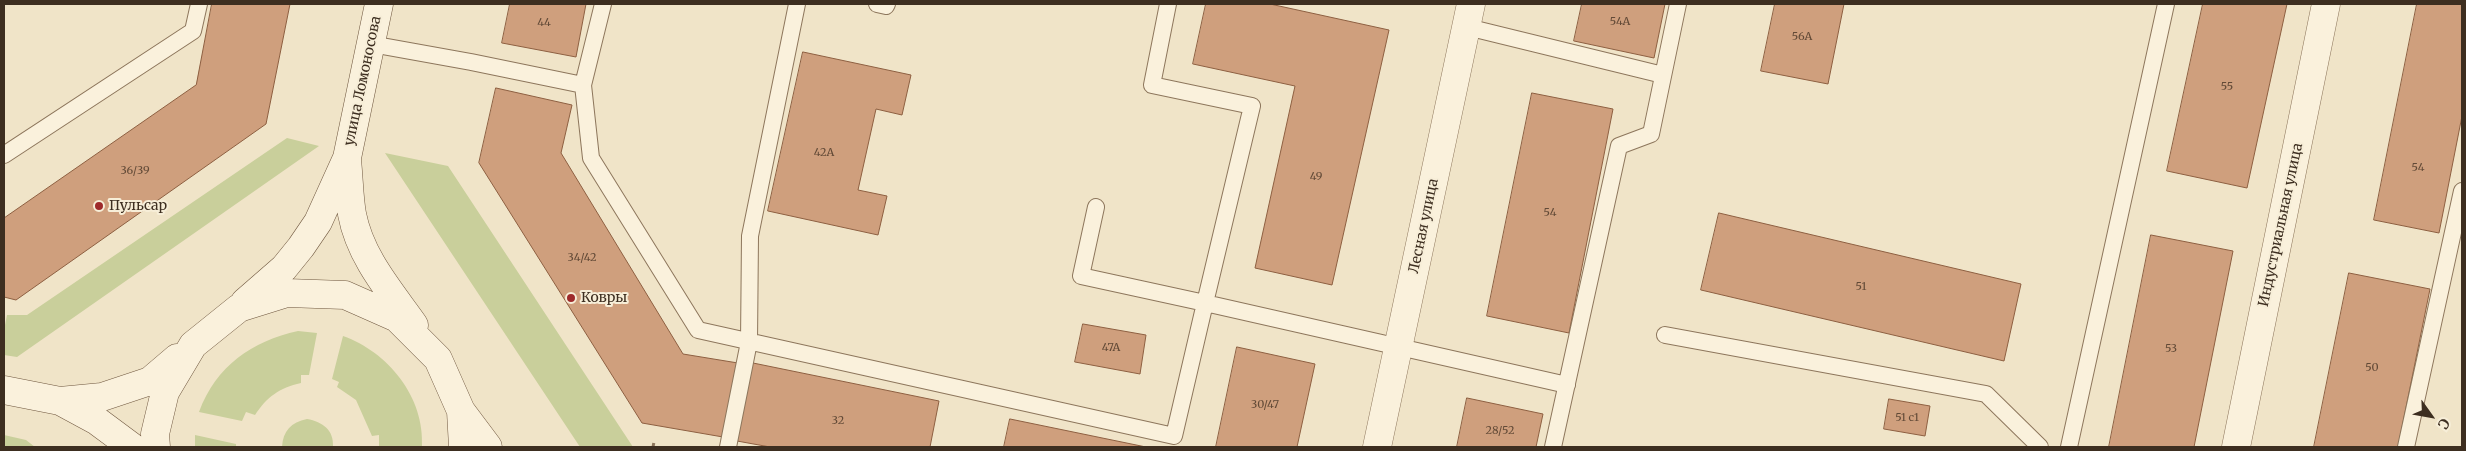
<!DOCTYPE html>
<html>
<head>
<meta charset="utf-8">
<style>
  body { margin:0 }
  #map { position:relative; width:2466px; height:451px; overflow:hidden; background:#f0e4c8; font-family:Merriweather,serif }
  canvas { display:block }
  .frame { position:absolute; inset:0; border:5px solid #3d2e20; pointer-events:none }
  .north { position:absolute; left:2406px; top:391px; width:50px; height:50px; -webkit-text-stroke:4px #f7eed8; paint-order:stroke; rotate:122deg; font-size:14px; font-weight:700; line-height:20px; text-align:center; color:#3d2e20 }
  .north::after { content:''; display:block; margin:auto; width:18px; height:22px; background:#3d2e20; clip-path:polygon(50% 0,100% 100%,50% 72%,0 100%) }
</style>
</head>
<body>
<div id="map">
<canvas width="2466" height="451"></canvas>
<div class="frame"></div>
<div class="north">С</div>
</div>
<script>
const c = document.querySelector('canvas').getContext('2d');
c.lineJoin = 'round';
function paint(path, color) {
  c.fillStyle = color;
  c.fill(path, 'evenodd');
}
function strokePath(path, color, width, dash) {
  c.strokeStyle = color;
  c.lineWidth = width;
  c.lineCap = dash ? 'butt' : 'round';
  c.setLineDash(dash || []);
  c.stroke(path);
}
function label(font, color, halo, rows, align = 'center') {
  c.font = font + ' Merriweather,serif';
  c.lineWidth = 4;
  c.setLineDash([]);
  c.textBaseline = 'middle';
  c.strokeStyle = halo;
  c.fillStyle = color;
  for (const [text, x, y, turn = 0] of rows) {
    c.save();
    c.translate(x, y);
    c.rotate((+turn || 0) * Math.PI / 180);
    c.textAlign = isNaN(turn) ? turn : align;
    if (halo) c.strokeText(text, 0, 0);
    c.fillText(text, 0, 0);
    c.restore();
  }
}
const green = new Path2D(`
  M287,138l32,8 -302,211 -13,-2v-25l3,-15h20z
  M385,153l63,13 185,281h-53z
  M298,331l19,2 -8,42h-8v8c-22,5 -34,14 -46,32l-9,-3 -4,9 -43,-9c17,-46 53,-71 99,-81z
  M343,336c45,16 82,61 79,111h-43v-12l-7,1 -16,-36 -19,-13 2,-5 -7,-3z
  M307,419c16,3 27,11 26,28h-51c1,-16 9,-25 25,-28z
  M4,435l22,5 9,7h-31z
  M195,435l41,9v3h-41z`);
const building = new Path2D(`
  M212,4h78l-24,120 -250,176 -12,-3v-79l192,-133z
  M510,4h76l-10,53 -74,-14z
  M1206,4h64l119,26 -57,255 -77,-17 40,-182 -102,-22z
  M1582,4h83l-11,54 -80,-17z
  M1775,4h69l-16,80 -67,-13z
  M2203,4h84l-40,184 -80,-17z
  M2417,4h45v112l-23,117 -65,-13z
  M803,52l108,23 -9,40 -26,-6 -18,81 29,6 -9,39 -110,-24z
  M496,88l76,17 -11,48 122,201 55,9 -15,74 -81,-14 -163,-260z
  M1532,93l81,16 -44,224 -82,-17z
  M1719,213l302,71 -17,77 -303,-71z
  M2151,235l82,16 -39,196h-85z
  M2349,273l81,16 -32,158h-84z
  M1083,324l63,11 -6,39 -65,-12z
  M1237,347l78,17 -18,83h-81z
  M753,363l186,38 -9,46h-160l-33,-6z
  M1467,398l76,16 -7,33h-79z
  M1889,399l41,7 -5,30 -41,-7z
  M1010,419l136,28h-142z`);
const path = new Path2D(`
  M653,447l1,-5`);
const service = new Path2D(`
  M877,4l9,2 1,-2
  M1467,27l196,48
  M371,44l100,18 112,23 20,-81
  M583,85l8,73 107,172 476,106 31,-133 362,82
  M4,155l189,-124 6,-27
  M1096,207l-15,69 124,27 47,-197 -100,-21 16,-81
  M1665,335l321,59 54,53
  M728,447l21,-105 1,-106 47,-232
  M1553,447l66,-301 32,-12 27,-130
  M2069,447l97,-443
  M2406,447l56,-256`);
const minor = new Path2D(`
  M1377,447l94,-443
  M2236,447l90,-443`);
const secondary = new Path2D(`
  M347,160c2,18 2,37 5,54 8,43 38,77 62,111
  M245,302l39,-34 17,-21 17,-25 29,-64 32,-154
  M4,390l56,11 37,20 35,26
  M60,401l42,-4 48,-16 27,-23
  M461,411l27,36
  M156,447l-1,-13 10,-42 28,-47 46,-37 48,-15 58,2 52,23 41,41 23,52 2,36`);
const markers = [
  [99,206,5,"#9e2a2b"],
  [571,298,5,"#9e2a2b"]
];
const numberNames = [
  ["54А",1620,22],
  ["44",544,23],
  ["56А",1802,37],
  ["55",2227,87],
  ["42А",824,153],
  ["54",2418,168],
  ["36/39",135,171],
  ["49",1316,177],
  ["54",1550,213],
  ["34/42",582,258],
  ["51",1861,287],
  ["47А",1111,348],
  ["53",2171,349],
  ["50",2372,368],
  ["30/47",1265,405],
  ["51 с1",1907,418],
  ["32",838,421],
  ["28/52",1500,431]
];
const streetNames = [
  ["улица Ломоносова",363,81,-78],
  ["Индустриальная улица",2281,225,-78],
  ["Лесная улица",1424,226,-78]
];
const poiNames = [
  ["Пульсар",109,206],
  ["Ковры",581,298]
];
paint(green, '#c9cf9b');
paint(building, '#cf9f7d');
strokePath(building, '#8d5f41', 1);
strokePath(service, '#8d765c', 18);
strokePath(minor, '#8d765c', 29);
strokePath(secondary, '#6f573f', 29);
strokePath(path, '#8d765c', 3, [4, 2.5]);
strokePath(service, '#faf1dc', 16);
strokePath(minor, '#faf1dc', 28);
strokePath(secondary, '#faf1dc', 28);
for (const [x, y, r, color] of markers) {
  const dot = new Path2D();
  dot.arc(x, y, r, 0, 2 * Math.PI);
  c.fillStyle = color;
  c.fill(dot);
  strokePath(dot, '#f7eed8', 2);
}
label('11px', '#624a37', null, numberNames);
label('14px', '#3d2e20', '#f7eed8', streetNames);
label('14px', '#3d2e20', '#f7eed8', poiNames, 'left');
</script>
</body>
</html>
